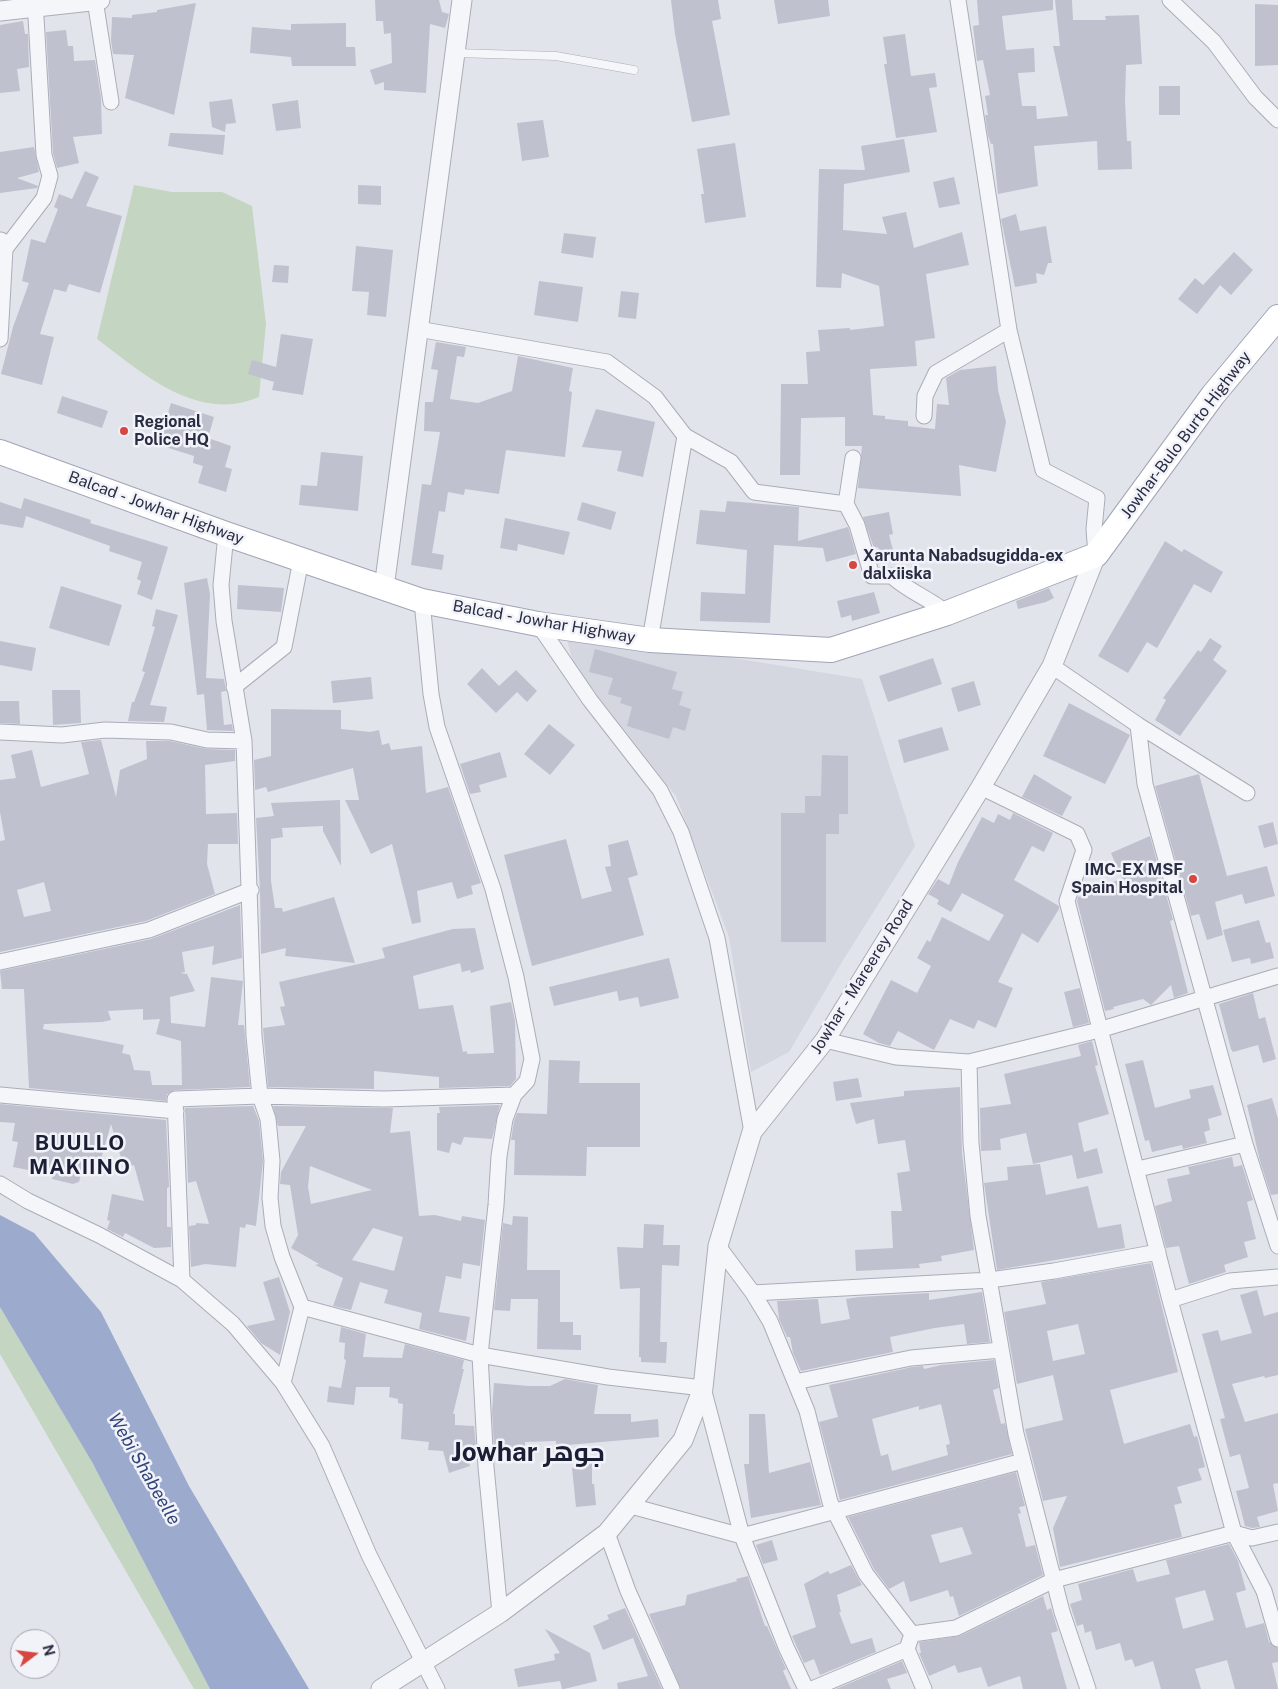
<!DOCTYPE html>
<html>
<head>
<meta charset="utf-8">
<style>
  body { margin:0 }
  #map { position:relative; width:1278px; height:1689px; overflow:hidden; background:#e2e4eb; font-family:"Public Sans",sans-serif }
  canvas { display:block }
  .north { position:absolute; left:10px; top:1629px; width:50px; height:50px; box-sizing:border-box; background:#f2f3f8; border:1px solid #a2a4b0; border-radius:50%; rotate:75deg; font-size:14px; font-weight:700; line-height:20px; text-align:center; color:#292d44 }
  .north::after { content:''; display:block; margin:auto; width:18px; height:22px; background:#d64741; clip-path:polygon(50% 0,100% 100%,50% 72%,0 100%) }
</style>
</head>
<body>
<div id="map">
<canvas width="1278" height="1689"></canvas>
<div class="north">N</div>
</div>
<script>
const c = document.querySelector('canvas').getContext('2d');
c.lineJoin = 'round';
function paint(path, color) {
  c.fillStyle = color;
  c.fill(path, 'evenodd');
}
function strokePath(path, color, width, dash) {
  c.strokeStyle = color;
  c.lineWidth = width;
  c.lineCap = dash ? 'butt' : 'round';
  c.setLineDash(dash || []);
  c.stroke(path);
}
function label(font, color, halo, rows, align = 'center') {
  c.font = font + ' "Public Sans",Cairo,sans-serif';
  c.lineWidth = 5;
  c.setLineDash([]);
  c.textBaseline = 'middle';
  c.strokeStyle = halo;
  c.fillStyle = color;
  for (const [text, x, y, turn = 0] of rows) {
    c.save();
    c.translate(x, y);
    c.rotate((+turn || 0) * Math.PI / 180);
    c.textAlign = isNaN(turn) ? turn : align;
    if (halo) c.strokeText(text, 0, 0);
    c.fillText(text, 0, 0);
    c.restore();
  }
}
const built = new Path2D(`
  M567,640l142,14 153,25 53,167 -73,116 -53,90 -38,20 -22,-135 -53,-141 -102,-131z`);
const green = new Path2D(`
  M134,185l38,7h50l30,14 14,118 -7,73c-8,3 -17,6 -26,7 -52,5 -97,-36 -136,-65z
  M0,1307l92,155 118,227h-16l-194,-335z`);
const water = new Path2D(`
  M0,1215l34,18 67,79 88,174 120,203h-99l-118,-227 -92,-155z`);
const building = new Path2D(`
  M375,0h64l3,12 7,2 -4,14 -15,-4 -4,69 -42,-3v-8l-9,3 -5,-15 22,-7 -1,-30 -7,1 -1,-13h-7z
  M671,0h47l3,19 -9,2 18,94 -38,7 -17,-88z
  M774,0h54l2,16 -52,8z
  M977,0h76v10l-51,6 4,34 28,-2 1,24 -17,1 4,33h14l1,13 31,-3 -15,-70h7l-5,-46h17l1,20h33l-1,-4 34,-1 3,49 -16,1 -1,37 2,39h4l1,28 -34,1 -1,-29 -63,5 4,40 -40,8 -5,-50h-2l-3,-8 -3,-21h3l-3,-19 5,-1 -7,-35 -6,1 -1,-9 -3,-26 6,-1z
  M196,3l-22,112 -49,-17 9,-43 -21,-1 -2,-14 1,-23 20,1v-3l25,-3v-2z
  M1255,4l23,1v60l-23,1z
  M23,21l2,13h3l1,33 -12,2 3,22 -20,2v-68z
  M346,23v24h9l1,19h-64l-1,-9 -41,-4 2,-26 39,3v-6z
  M66,30l2,16h5l1,15 21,-1 6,38 1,36 -29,3 6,26 -22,5 -4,-15 -7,-121z
  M905,34l6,42 24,-3 2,14 -8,1 8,44 -41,6 -12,-74h3l-4,-27z
  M1159,86h21v29h-21z
  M232,99l4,24 -10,1 -1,8 -13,-5 -3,-25z
  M298,100l3,28 -25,3 -4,-27z
  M543,120l6,37 -27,4 -5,-38z
  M170,133l55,2 -2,20 -55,-9z
  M904,139l6,33 -66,12 -1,46 44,4 -5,-17 24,-5 8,36 48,-16 7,33 -43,9 9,64 -20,3 2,25 -47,3 3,46 12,1v3l23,2v5l27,3 2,-25 12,1 -3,-27 14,-8 36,-4 2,24 8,32 -10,50 -37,-7 2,31 -103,-8 4,-42h-17v-29l-44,1 -1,57h-20l1,-91h27l-2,-32 14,-1 -2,-21 32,-2v2l34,-4 -5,-40 -37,-13 -1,15 -25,-1 3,-118 46,1 -4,-24z
  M735,143l11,74 -41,6 -4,-29h3l-7,-45z
  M34,147l5,25 -22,6 21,8 -1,2 -37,5v-41z
  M85,171l14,6 -13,29 36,10 -22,77 -31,-9 -3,8 -12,-3 -14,45 14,3 -12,48 -41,-11 12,-47 16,-44 -7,-2 9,-42 14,4 13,-34 -4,-2 5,-13 13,5z
  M954,177l6,27 -21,4 -6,-26z
  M358,185l23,1v19l-23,-1z
  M1016,214l4,17 26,-5 6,37h-4l-4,12 -8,-2 1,10 -22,4 -14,-68z
  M564,233l32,4 -3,21 -32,-5z
  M356,246l37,4 -7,67 -19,-2 2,-23 -17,-1z
  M1234,252l19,18 -22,25 -11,-10 -23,29 -19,-15 17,-21 8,7z
  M274,265l15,1 -1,17 -16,-1z
  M539,281l44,6 -5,35 -44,-7z
  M621,291l18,2 -3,26 -18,-2z
  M281,334l32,5 -10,56 -31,-5 2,-8 -26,-8 4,-14 24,7z
  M436,342l30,5 -2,10 -7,-1 -7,43 28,4 34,-12 6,-35 55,12 -4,23 3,1 -7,65 -59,-7 -7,44 -34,-5 -1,6 -16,-3 -3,20 -6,-1 -7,42 12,2 -2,15 -31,-5 11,-81 9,1 9,-53 -16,-1 1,-29h8l5,-32 -7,-1z
  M62,396l46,15 -6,17 -45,-15z
  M171,403l43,14 -6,21 23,8 -6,21 7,2 -6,23 -28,-9 5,-17 -10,-3 1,-7 -35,-11z
  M596,409l59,13 -12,55 -26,-6 5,-20 -40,-4z
  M321,452l42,4 -5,55 -59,-6 2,-20 16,1z
  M24,498l67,22 -1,3 78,24 -16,53 -15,-6 4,-13 -4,-2 5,-17 -33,-11 1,-5 -84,-30 -3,12 -23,-4v-22l21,7z
  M727,501l72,6 -1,34 50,-14 8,27 -30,8 -3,-14 -49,-3 -4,78 -70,-2 1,-29 44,2 2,-44 -51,-6 4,-34 25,2z
  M582,502l34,10 -5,18 -34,-10z
  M889,512l4,22 -4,1 7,26 -14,3 -4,-17 -4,1 -11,-31z
  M505,518l65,14 -6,23 -46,-11 -1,7 -17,-3z
  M1165,541l17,11 2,-3 39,23 -12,21 -17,-9 -37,64 -10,-6 -19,31 -30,-17z
  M207,578l3,16 -4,84 18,1 2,12 -5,1 3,33 8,-1 1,7 -26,-1 -3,-36 -7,1 -13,-112z
  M238,585l46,3 -3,24 -44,-3z
  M61,586l61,19 -13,41 -60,-18z
  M1049,588l5,10 -8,4 -28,7 -2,-8z
  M874,592l6,21 -28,8 -1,-6 -10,3 -4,-17z
  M156,609l22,6 -28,90 17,2 -3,15 -36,-1 4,-19h2l11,-30 -3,-1 13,-44 -3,-1z
  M1210,638l12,8 -9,14 14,11 -47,65 -25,-16 11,-20 -3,-2 35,-48 3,2z
  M0,641l36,7 -4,23 -32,-6z
  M595,649l82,23 -5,17 11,3 -4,13 12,4 -6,22 -12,-4 -4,12 -42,-13 5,-19 -12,-4 2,-5 -14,-4 5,-16 -24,-6z
  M933,658l9,26 -54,18 -9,-26z
  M482,668l17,18 17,-16 21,21 -10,11 -10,-10 -21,21 -29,-29z
  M371,677l2,22 -40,4 -2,-22z
  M974,681l7,24 -23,7 -7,-24z
  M52,690h28l1,33 -28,2z
  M0,701h19l1,23 -20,-1z
  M1069,703l61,32 -25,49 -62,-28z
  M271,709l70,1v19l29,3 9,-2 3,15 7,-2 2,7 31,-4 4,47 22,-6 33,96 -10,3 2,8 -16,5 -5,-17 -35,9 4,31 -9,2 -20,-80 -21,10 -26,-54h14l-6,-32 -85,24 -2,-5 -11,3 -1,-30 17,-4z
  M549,724l26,21 -25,30 -26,-21z
  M942,727l7,23 -45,13 -6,-23z
  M101,740l15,57 4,-27 27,-11 -1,-18h24l37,8 28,1v11l-30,4 1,49 31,-1 1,31h-30l-1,20 8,30 -69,27 -146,31v-111l5,-1 -5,-28v-32l16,-2 -5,-23 21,-5 9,37 48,-13 -8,-32zM44,882l7,29 -27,6 -7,-27z
  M500,752l7,25 -28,8 2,7 -11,2 -10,-30z
  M822,755l26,1v58h-9v20h-13v108h-45v-129h24v-17h16z
  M1034,774l38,23 -10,19 -40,-19z
  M1199,774l28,102 40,-10 8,30 -30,8 -3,-10 -27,8 8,33 -16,5 -8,-26 -8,2 -36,-130z
  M340,800l1,66 -18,-35v-5l-41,2 1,9 -12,2v42l4,27h7l1,4 51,-15 21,66 -70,-7 1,-8 -25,6 -1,-63 -4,-73 18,-2 -3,-13z
  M1013,813l40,20 -9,19 -12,-6 -18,34 45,26v3l-21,34 -16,-10 -24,49 15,6 -17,40 -18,-8 -4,9 -24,-10 -16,31 -36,-19 -8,15 -11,-3 -16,-9 28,-54 26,13 14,-27 -14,-8 10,-18 3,2 12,-25 47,24 15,-26 -42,-22 -11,19 -14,-8 2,-4 -11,-6 10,-15 11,6 9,-23 24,-45 12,6 4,-9 12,6z
  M1273,822l5,22 -14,4 -6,-22z
  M1150,836l23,84 -3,1 18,72 -14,5 -3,-13 -20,20 -8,-6 -30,8 1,2 -9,2 -28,-110 1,-4 33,-8 -2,-6 13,-4 -11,-26z
  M566,839l16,60 30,-8 -7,-24 6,-1 -3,-21 20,-5 10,35 -10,3 16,57 -112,31 -28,-111z
  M240,905l2,53 -30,7 2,-19 -32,6 3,20 -5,1 7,1 8,17 -25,6 1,26 34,4 6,-50 32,4 -5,44h6l6,62 -75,3 -8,4 -1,7 -137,-13 -5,-99h-22l-2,-18 151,-32zM143,1009v11l17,-1 -4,15 25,7 1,44h-30l-2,-14 -16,-1 -4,-15 -8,-2 2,-8 -81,-16 1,-5 58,-2 9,-2 -3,-9z
  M1259,920l7,23 4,-1 4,16 -23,6 -1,-6 -18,4 -9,-32z
  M475,928l9,41 -13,4 -1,-3 -8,2 -2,-9 -47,13 6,33 34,-4 10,47 4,-1v3l27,-1 -4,-47 21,-4 4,19 1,58 -6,7 -71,2v-11l-65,-6v18l-106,-2 -5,-59 22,-3 -5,-18 5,-1 -6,-24 106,-24 -3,-10 71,-19z
  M669,958l10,40 -39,9 -2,-10 -19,4 -2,-10 -63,15 -5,-19z
  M1080,988l9,35 -16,4 -9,-35z
  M1253,993l6,26 6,-2 11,42 -13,4 -5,-18 -25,7 -2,-3 -12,-45z
  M1092,1041l6,24 -3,1 14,48 -31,9 6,29 13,-4 6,25 -26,6 -5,-24 -39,9 -7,-31 -26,6 1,11 -20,1 -1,-43 31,-4 -7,-30 77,-18 -3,-11z
  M549,1060l31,1 -1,22h61v64h-53l-1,29 -72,-1 1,-35h-4l3,-19 3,-8 30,1z
  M1143,1060l12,48 36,-10 -2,-8 24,-5 9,30 -14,4 2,11 -6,2 3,11 -24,6 -1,-4 -30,7 -3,-12 -4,1 -20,-77z
  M858,1078l4,19 -26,4 -3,-19z
  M960,1087l2,66 12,97 -33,6 1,5 -23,3 1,4 -64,3 -1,-21 38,-2 -2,-37h11l-5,-38 13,-2 -5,-31 -27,4 -4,-25 -18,5 -6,-21 54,-7v-5z
  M1272,1098l6,21v75l-7,1 -11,-34 -13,-56z
  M0,1104l166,16 3,67 -2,1v39h4v20l-17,1 -29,-15 -2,4 -16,-8 3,-8 -3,-1 5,-26 32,7 -10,-36 -10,3 -13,-44 -12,42 -15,-5 -5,21 -6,2 -21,-5 1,-4 -40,-8 5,-25 -6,-1 3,-18 -15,-1z
  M500,1105l-8,34 -28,-2 -3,8 -9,-3 -3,11 -12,-3v-37h3l-1,-6z
  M253,1106l6,15 4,40 -7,65 -10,-2 -1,4 -5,-1 -4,40 -31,-3 -14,3 -2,-41 7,-1v-2l13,1 -13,-43 -8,2 -3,-75z
  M273,1106l120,2 -3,25 20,-2 9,85 16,-1 26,6 1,-5 23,4 -5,46 -17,-3 -2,16 -15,-3 -7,36 31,5 -4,24 -47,-12 3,-16 -38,-10 4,-13 -28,-8 -9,28 -18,-4 10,-28 -28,-13 4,-1 -28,-16 7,-13 -8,-50 -10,-1 1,-12 25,-46h-28zM310,1166l62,24 -61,14 -3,-17zM373,1228l30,9 -9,34 -42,-11z
  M1232,1157l2,10 8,-2 11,35 -6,2 9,37 -12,3 4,15 -24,8 2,7 -37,12 -10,-38 -13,2 -11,-42 17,-5 -5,-22 23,-5 -2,-7z
  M1040,1164l6,31 42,-9 10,42 23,-4 4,24 -128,22 -13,-87 24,-3 -1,-13z
  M513,1216l15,1 -1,53h33v52h13v13h8v15l-44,-1 1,-50h-27l-1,12 -16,-1 9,-87 9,2z
  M644,1224l20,1 -1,20h17l-1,21 -17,-1 -2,77h7l-1,21 -25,-1v-5h-2l1,-69 -20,1 -3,-42 26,1z
  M1151,1263l27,109 -68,18 14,54 66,-20 4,13 3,-1 8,31 -7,2 4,11 -25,7 5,16 -8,2 8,32 -122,30 -7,-39 14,-32 -24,5 -18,-72 38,-9 -10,-45 -36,9 -13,-72 42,-8 -5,-22zM1078,1324l7,30 -32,7 -6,-30z
  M279,1277l11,35 -10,43 -19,-12 -14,-17 28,-6 -12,-38z
  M1257,1290l7,26 14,-4v63l-13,3 -1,-2 -32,8 13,38 33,-9v70l-5,1 5,27 -21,6 3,10 -8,1 -7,-2 -9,-35 13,-3 -9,-34 -10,3 -10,-38 5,-1 -23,-84 16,-4 3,11 31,-8 -12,-38z
  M982,1292l8,50 -23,2 -3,-20 -29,4 -45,9 3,15 -92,19 -8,-18 -3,-16h-3l-8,-18 -2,-18 41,-2 3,25 29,-5 -4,-20 13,-2 70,-4v7z
  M341,1327l25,7 -3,23 39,1 3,-14 59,16 -2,9h2l-11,45h2v11l19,1 2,21 -12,-1 6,20 -21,7 -6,-22 -15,-1 1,-8 -28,-3 2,-35 -5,-1v-4l-9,-2 1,-10h-34l-2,18 -27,-3 2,-16 12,2 5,-28 -2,-1 1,-16 -6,-1z
  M994,1360l5,28 -6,2 8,34 4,-1 7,31 -172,46 -21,-78 19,-5 -9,-32 83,-18 11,-1 1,3 17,-4zM941,1404l9,40 -4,1 2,10 -56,16 -4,-17 -7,2 -9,-37 47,-13v4z
  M565,1379l33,6 -4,29h37v8l27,-3 1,18 -103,9v-5l-31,1v8l-31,-2 -2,-37 2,-28 35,3h21z
  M749,1414h16l4,59 41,-11 11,43 -70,13 -7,-54h5z
  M592,1462v22h2l2,21 -20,2 -4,-39z
  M1016,1472l9,34 -6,1 2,6 -3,1 8,33 9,-2 8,30 -84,41 -6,-20 -3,1 -2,-7 -38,12 -6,-21 -15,8 -15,-20 -26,-52zM962,1527l10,27 -32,9 -9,-28z
  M772,1540l6,20 -15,4 -7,-19z
  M1229,1544l9,17 8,29 -10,3 10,35 18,-5 5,19 9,6v14l-6,1 6,26h-43l-8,-29 -32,9 6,20h-40l-8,-28 -18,6 -3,-8 -7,2 -5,-18 -24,7 -5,-19 -6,2 -2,-9 -6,2 -7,-22 12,-4 -4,-16 55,-15 4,13 33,-8 -4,-14zM1205,1590l9,30 -31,9 -8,-31z
  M851,1565l11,20 -25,10 4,17h-2l12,32 21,-6 4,14 -56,23 -6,-16 -10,4 -12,-27 24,-9 -12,-43 24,-13 2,3z
  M748,1576l17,50h2l19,43 -3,2 8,18h-110l-32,-75 36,-9 2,-10 50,-14 -1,-2z
  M1043,1596l4,14 4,-2 7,23 -7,2 16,56h-44l-3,-13 -32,11 -7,-20 -23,6 -3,-8 -26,11 -10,-23h2l-2,-11 41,-6z
  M625,1608l37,81h-44l-1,-6 31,-7 -15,-38 -30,12 -10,-24 16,-7 -2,-4z
  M545,1629l45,24 7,28 -33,8h-2l-2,-8 -42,6 -4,-18 41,-9 -1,-6 6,-1z
  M902,1661l5,12 -20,6 4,10h-55z`);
const service = new Path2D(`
  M455,53l101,3 78,14`);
const minor = new Path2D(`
  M95,0l16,102
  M958,0l51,330 34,140 54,28 -3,31 2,26
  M1170,0l44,42 41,55 23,23
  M5,249l39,-51 6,-22 -6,-21 -9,-155
  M418,329l189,33 48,35 30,39 -35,204
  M0,339l5,-90 -4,-9
  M924,416l1,-20 11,-23 73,-43
  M685,436l46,26 23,30 92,12 11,21 15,51h20c17,16 37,22 55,37
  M846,504l7,-46
  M226,534l-5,51 3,36 20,120 10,295 6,60 8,23 4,42 -2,37 3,28 9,31 20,50 -19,76
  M422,601l9,93 6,33 56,162 23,88 16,82 -5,22 -13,14 -9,24 -6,37 -3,49 -16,150 6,112 14,146
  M538,624l52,76 70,90 21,42 36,106 35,194
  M1052,666l86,59 109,68
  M234,687l50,-40 17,-87
  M1138,725l7,59 100,360 33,102
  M0,732l62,3 43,-5 66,2 36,8 37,1
  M981,787l96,47 7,16 -17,51 103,399 64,233 30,58 14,48
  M0,962l149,-32 102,-40
  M825,1040l71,17 73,5 130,-32 179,-54
  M969,1062l2,81 7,73 38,218 46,178 26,77
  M0,1095l176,16
  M1138,1169l107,-25
  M0,1184l28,17 71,34 83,45 51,44 50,59 39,63 47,109 68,134
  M718,1246l35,47 17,28 37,90 23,91 36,72 46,60 -5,15 17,40
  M182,1280l-7,-181 85,-3 124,3 130,-4
  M753,1293l237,-13 64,-9 104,-19
  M1170,1300l60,-19 48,-4
  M302,1307l178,48 128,22 95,11 39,148 44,111 20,42
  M795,1382l116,-24 90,-8
  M631,1506l111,30 281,-75
  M607,1533l21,58 44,98
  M912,1634l44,-6 98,-48 180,-47 18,5 26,-6
  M812,1689l95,-40`);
const tertiary = new Path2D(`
  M0,11l100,-11
  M384,588l78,-588
  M381,1689l119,-76 107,-80 76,-93 20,-52 15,-142 34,-114 73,-92 156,-253 71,-121 44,-111`);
const primary = new Path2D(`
  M0,452l226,82 196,67 116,23 112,16 181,10 116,-37 149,-58 117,-160 65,-78`);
const markers = [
  [124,431,5,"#d64741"],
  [853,565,5,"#d64741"],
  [1193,879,5,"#d64741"]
];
const poiNames = [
  ["Regional",134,422],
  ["Police HQ",134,440],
  ["Xarunta Nabadsugidda-ex",863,556],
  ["dalxiiska",863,574],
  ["IMC-EX MSF",1183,870,"right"],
  ["Spain Hospital",1183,888,"right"]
];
const streetNames = [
  ["Jowhar-Bulo Burto Highway",1186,435,-53],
  ["Balcad - Jowhar Highway",156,508,20],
  ["Balcad - Jowhar Highway",544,622,10],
  ["Jowhar - Mareerey Road",862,977,-58]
];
const waterNames = [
  ["Webi Shabeelle",144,1469,60]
];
const districtNames = [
  ["BUULLO",80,1144],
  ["MAKIINO",80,1168]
];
const townNames = [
  ["Jowhar جوهر",528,1453]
];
paint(built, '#d4d6e0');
paint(green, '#c4d5c2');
paint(water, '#9baacd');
paint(building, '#bfc1ce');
strokePath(service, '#aaadb9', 9);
strokePath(minor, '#aaadb9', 17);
strokePath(tertiary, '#aaadb9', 21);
strokePath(primary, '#a0a5b7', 26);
strokePath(service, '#f5f6f9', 8);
strokePath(minor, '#f5f6f9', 15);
strokePath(tertiary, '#f5f6f9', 19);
strokePath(primary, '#fff', 24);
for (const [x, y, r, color] of markers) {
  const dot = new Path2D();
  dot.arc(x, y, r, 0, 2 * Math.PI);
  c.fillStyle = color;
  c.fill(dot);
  strokePath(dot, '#f2f3f8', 2);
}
label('bold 16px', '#292d44', '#f2f3f8', poiNames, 'left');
label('16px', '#292d44', '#f2f3f8', streetNames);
label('italic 18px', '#30437a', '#f2f3f8', waterNames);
c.letterSpacing = '1px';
label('bold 21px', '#1b1f35', '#f2f3f8', districtNames);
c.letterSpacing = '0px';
label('bold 26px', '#1b1f35', '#f2f3f8', townNames);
</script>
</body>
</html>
